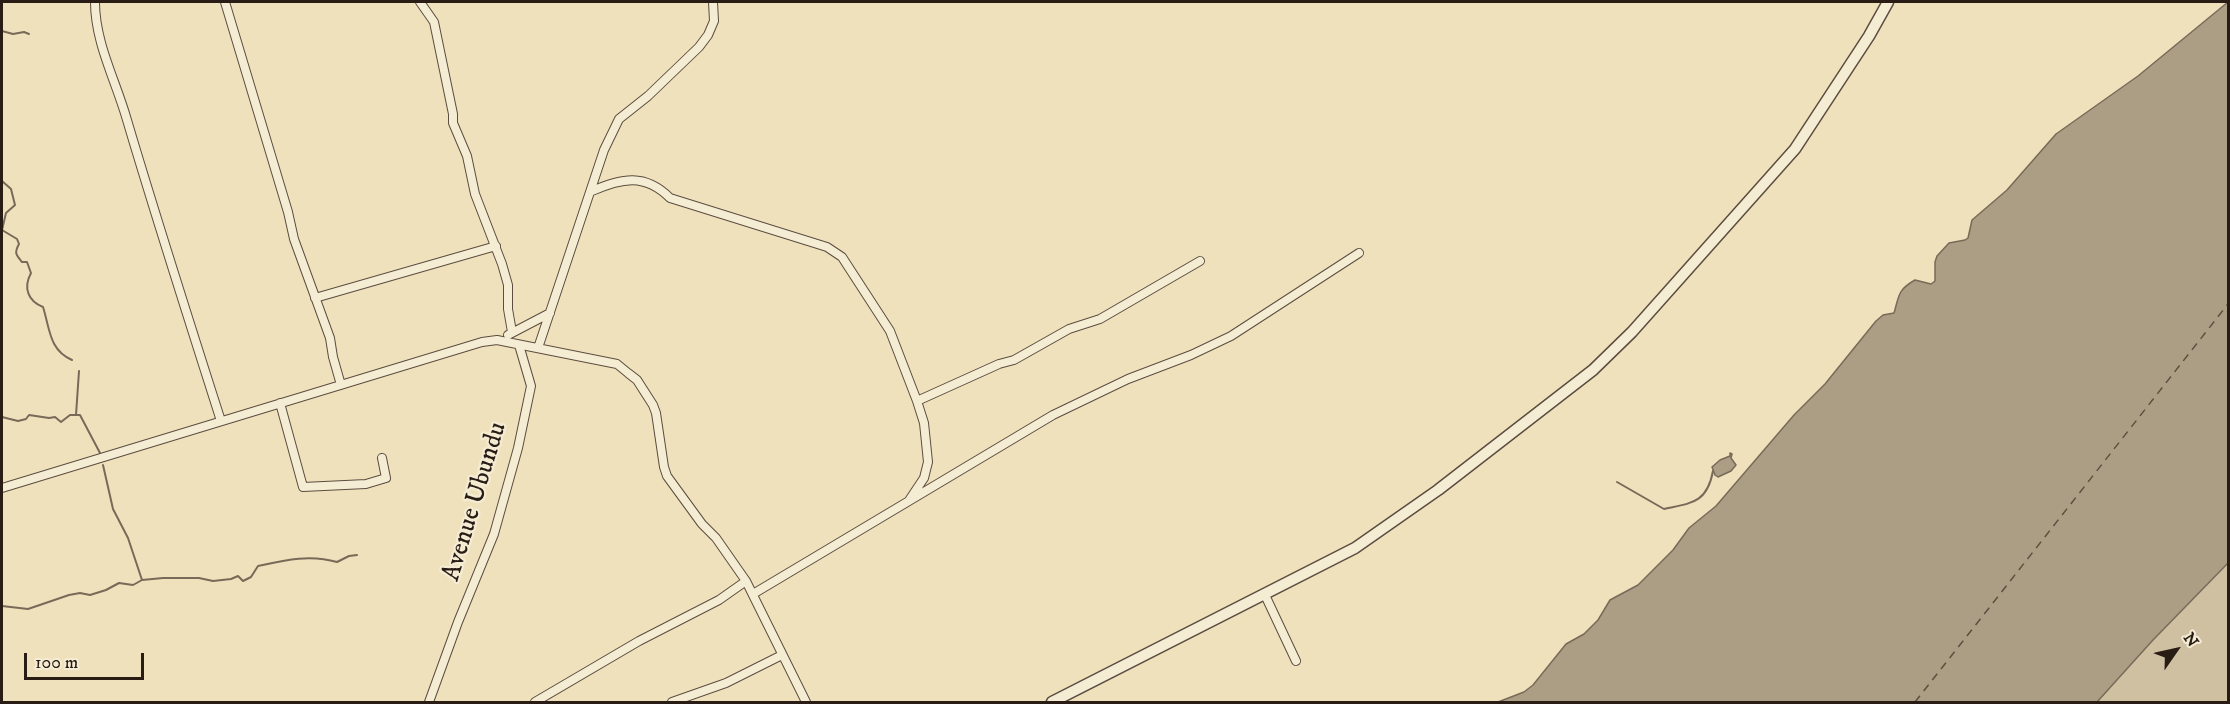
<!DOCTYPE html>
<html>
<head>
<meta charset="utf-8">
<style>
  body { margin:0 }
  #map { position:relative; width:2230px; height:704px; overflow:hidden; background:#f0e1bd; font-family:"IM FELL DW Pica",serif }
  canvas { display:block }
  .frame { position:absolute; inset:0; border:3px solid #291c15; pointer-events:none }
  .north { position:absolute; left:2146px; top:620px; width:60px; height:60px; -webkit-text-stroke:4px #f5ecd4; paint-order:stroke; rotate:56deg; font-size:16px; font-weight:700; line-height:24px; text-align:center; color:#291c15 }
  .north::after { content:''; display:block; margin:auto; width:21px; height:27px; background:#291c15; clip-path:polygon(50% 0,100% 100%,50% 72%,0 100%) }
  .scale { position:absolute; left:24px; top:653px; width:120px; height:27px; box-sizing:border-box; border:3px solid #291c15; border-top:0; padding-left:8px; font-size:18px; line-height:21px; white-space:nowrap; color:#291c15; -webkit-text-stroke:4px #f5ecd4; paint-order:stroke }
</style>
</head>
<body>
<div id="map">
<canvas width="2230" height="704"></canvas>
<div class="frame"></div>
<div class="north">N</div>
<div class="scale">100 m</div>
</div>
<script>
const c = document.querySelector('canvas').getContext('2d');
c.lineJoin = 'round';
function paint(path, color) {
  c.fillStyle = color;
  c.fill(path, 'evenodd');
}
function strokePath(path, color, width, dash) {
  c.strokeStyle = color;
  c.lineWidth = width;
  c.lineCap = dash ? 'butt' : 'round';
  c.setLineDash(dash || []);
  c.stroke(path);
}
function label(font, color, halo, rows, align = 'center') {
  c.font = font + ' "IM FELL DW Pica",serif';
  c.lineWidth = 4.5;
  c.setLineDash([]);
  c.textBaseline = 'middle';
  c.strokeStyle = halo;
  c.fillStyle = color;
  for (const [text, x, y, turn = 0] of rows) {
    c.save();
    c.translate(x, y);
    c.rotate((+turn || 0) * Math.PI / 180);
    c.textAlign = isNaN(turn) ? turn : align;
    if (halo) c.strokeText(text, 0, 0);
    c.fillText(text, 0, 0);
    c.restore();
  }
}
const green = new Path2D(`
  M2228,563v139h-131l56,-62z`);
const water = new Path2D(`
  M2228,2v561l-75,77 -56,62h-599l26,-10 9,-7 33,-41 18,-10 14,-14 12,-20 28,-15 35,-35 16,-22 27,-22 78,-91 31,-31 51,-63 7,-6 11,-2c5,-16 3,-23 21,-33l16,4 4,-3v-19l2,-6 12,-13 16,-3 3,-2 4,-18 35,-30 49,-56 82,-58z
  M1730,453l2,1 -1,4 5,7 -5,6 -13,6 -3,-2 -3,-8 8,-7 10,-4z`);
const stream = new Path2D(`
  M2,31l11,3 11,-2 5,2
  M2,181l9,8 4,16 -9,8 -4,17 15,9 2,5c-5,9 -3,11 3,18h5l4,11c-8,15 -3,28 12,34 7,22 6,43 29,53
  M76,415l3,-44
  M2,417l16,4 8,-2 3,-4 20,3 6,-1 6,5 9,-7h10l20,38
  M103,465l10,44 15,29 14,42
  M1617,482l47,27c28,-6 43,-6 49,-38
  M2,606l26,3 41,-14 11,-2 10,2 16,-5 13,-7 14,2 9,-5 21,-2h36l14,3 18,-2 7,-3 5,5 8,-4 7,-11c27,-6 52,-12 79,-4l12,-6 8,-1`);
const ferry = new Path2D(`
  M1915,702l313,-398`);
const minor = new Path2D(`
  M95,2c0,41 21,79 32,118 30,101 62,201 94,301
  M225,2l63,210 6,27 36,99 3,19 8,28
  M420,2l14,20 19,92v9l14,33 8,38 27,70 6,21v24l4,23
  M592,191c30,-13 53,-18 78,7l157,49 15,10 48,74 27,70 7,22 4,39 -4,16 -14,21
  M315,298l181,-52
  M508,335l42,-22
  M538,348l66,-198 15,-31 29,-23 51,-49 9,-12 6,-14 -1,-19
  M917,401l82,-37 15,-4 55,-31 31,-10 100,-58
  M280,403l23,84 63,-3 20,-6 -4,-20
  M2,488l480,-146 15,-2 120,24 11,9 9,7 16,25 3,8 8,54 3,9 35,48 14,14 30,43 60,121
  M753,594l300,-179 75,-36 63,-24 40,-19 128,-83
  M1265,595l31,66
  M429,702l29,-80 36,-88 24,-86 13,-62 -12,-41
  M535,702l104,-61 80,-41 27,-19
  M672,702l54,-19 56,-28`);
const tertiary = new Path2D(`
  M1052,702l303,-154 83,-58 155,-120 39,-38 163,-183 74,-113 19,-34`);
const streetNames = [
  ["Avenue Ubundu",476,502,-73]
];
paint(green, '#cec0a0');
paint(water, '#ac9e84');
strokePath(water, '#786a58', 1.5);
strokePath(stream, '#786a58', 2);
strokePath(ferry, '#5d5041', 1.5, [8, 6]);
strokePath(minor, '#5b4d3f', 10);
strokePath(tertiary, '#5b4d3f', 13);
strokePath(minor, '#f5ecd4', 8);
strokePath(tertiary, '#f5ecd4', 10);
label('26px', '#291c15', '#f5ecd4', streetNames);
</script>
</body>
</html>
